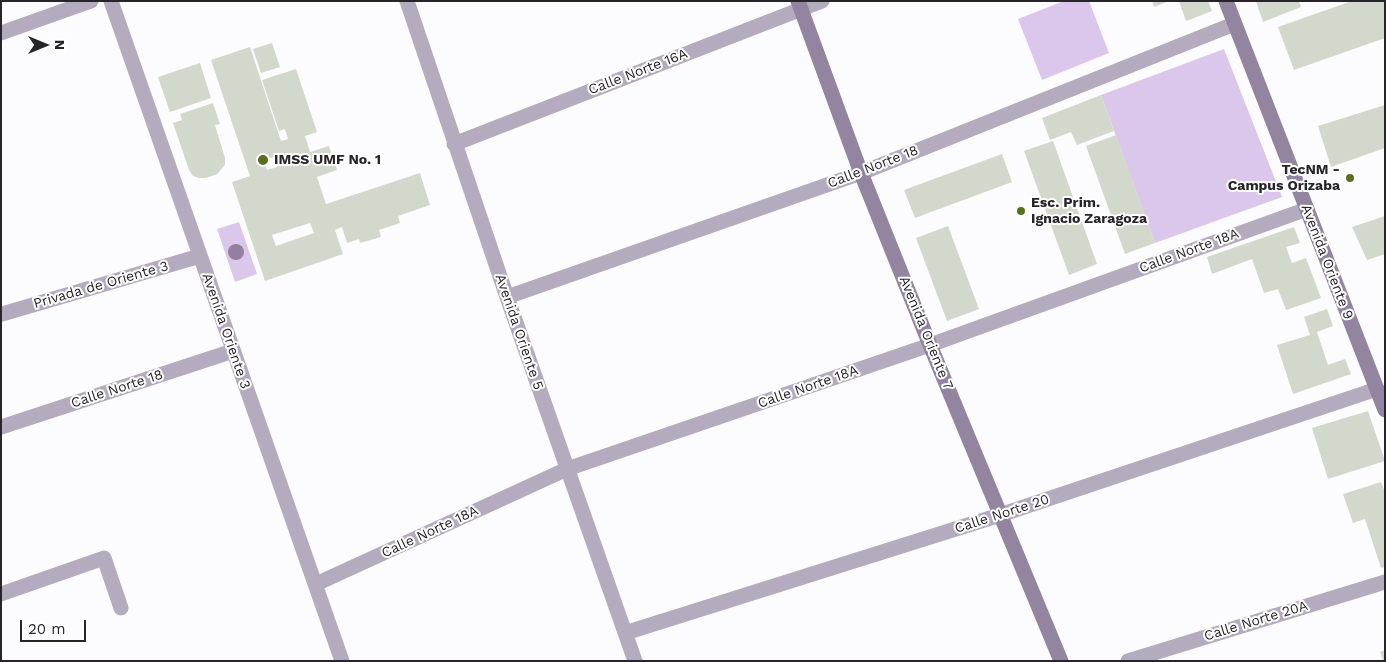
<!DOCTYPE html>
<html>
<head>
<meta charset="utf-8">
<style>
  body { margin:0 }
  #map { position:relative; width:1386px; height:662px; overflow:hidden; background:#fcfbfd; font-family:"Work Sans",sans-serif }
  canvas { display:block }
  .frame { position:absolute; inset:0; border:2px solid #272529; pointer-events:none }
  .north { position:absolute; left:20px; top:20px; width:50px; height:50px; -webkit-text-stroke:4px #fff; paint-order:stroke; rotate:90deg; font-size:14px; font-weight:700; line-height:20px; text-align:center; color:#272529 }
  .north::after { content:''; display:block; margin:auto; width:18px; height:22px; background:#272529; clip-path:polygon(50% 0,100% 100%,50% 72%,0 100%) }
  .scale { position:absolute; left:20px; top:620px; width:66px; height:22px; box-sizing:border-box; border:2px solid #272529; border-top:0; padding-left:6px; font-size:15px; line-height:18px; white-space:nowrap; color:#272529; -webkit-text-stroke:4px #fff; paint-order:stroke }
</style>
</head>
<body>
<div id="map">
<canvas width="1386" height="662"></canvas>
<div class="frame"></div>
<div class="north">N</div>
<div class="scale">20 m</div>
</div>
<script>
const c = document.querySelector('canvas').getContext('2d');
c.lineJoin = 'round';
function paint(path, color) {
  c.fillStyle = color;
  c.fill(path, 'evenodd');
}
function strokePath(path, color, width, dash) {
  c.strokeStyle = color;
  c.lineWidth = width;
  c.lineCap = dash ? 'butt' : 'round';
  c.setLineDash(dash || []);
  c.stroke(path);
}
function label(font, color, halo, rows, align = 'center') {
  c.font = font + ' "Work Sans",sans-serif';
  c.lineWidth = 4;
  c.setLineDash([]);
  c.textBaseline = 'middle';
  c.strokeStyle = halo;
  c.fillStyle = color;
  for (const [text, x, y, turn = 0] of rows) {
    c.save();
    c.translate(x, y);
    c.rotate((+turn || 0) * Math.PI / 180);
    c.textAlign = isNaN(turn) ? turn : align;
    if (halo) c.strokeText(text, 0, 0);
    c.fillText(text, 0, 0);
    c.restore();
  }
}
const green = new Path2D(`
  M1064,1h25l20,52 -67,27 -24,-61z
  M1224,49l58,148 -127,46 -54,-148z
  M239,222l18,52 -22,8 -18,-53z`);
const building = new Path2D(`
  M1152,1h17l-15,6z
  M1179,1h29l4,10 -26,10z
  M1256,1h43l2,6 -38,15z
  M1352,1h33v37l-91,32 -16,-43z
  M272,43l8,24 -19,6 -8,-24z
  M250,47l31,94 7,-2 -3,-10 -6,2 -17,-51 34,-11 21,63 -12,4 5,16 19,-6 8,24 -20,7 9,27 94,-31 10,32 -32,11 2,7 -21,7 2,7 -21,6 -1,-4 -12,4 -5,-16 -7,3 8,24 -78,27 -33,-99 18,-6 -39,-116zM273,157l4,10 -10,3 -4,-10zM310,223l4,10 -38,13 -4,-11z
  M200,63l11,35 -41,14 -12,-35z
  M1101,95l13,36 -37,14 -6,-13 -21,8 -8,-22z
  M213,103l7,21 -5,1 10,33v7l-8,9 -11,4h-7l-6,-2 -4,-6 -16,-47 9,-3 -2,-6z
  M1385,105v43l-54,19 -13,-41z
  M1116,135l39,108 -30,11 -39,-108z
  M1053,141l44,123 -28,11 -45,-124z
  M1002,154l10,28 -97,36 -11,-28z
  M1385,216v38l-18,6 -15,-33z
  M948,226l31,83 -32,12 -31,-83z
  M1294,227l6,16 -14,4 6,16 14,-5 15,40 -35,12 -8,-21 -14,4 -12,-34 -40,15 -5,-17z
  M1327,309l6,17 -16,6 11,33 17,-6 6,15 -58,20 -16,-49 33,-10 -6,-18z
  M1368,411l17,50 -57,18 -16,-51z
  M1381,482l4,10v75l-4,1 -16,-49 -12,4 -10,-29z
  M1385,650v11h-2l-3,-9z`);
const street = new Path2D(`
  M111,1l231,660
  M407,1l100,296 128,364
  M1,33l90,-32
  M454,144l368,-143
  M507,297l354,-124 373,-149
  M2,314l198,-58
  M1,427l232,-76
  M316,584l251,-115 363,-124 377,-136
  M1,594l103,-36 17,50
  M625,633l375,-118 377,-126
  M1128,661l257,-79`);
const secondary = new Path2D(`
  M798,1l63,172 69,172 131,316
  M1226,1l159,409`);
const trees = [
  [236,252]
];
const markers = [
  [263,160,6,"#586f1f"],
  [1350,178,5,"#586f1f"],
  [1021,211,5,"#586f1f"]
];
const streetNames = [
  ["Calle Norte 16A",638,72,-21],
  ["Calle Norte 18",873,167,-21],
  ["Calle Norte 18A",1189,251,-20],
  ["Avenida Oriente 9",1327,262,69],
  ["Privada de Oriente 3",101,285,-16],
  ["Avenida Oriente 3",226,331,71],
  ["Avenida Oriente 5",519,332,71],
  ["Avenida Oriente 7",926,333,68],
  ["Calle Norte 18A",808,387,-19],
  ["Calle Norte 18",117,389,-18],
  ["Calle Norte 20",1002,514,-18],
  ["Calle Norte 18A",430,532,-25],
  ["Calle Norte 20A",1256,621,-17]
];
const poiNames = [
  ["IMSS UMF No. 1",274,160],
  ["TecNM -",1340,170,"right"],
  ["Campus Orizaba",1340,186,"right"],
  ["Esc. Prim.",1031,203],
  ["Ignacio Zaragoza",1031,219]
];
paint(green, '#dbc7ec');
paint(building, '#d3d8cc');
strokePath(street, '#b5abbe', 15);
strokePath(secondary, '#9384a0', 15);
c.fillStyle = '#92809e';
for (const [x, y] of trees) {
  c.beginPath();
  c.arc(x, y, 8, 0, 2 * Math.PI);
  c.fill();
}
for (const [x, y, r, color] of markers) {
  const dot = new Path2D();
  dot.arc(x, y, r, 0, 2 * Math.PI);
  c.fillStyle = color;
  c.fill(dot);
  strokePath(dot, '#fff', 2);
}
label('14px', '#272529', '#fff', streetNames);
label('bold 14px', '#272529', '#fff', poiNames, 'left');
</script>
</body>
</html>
